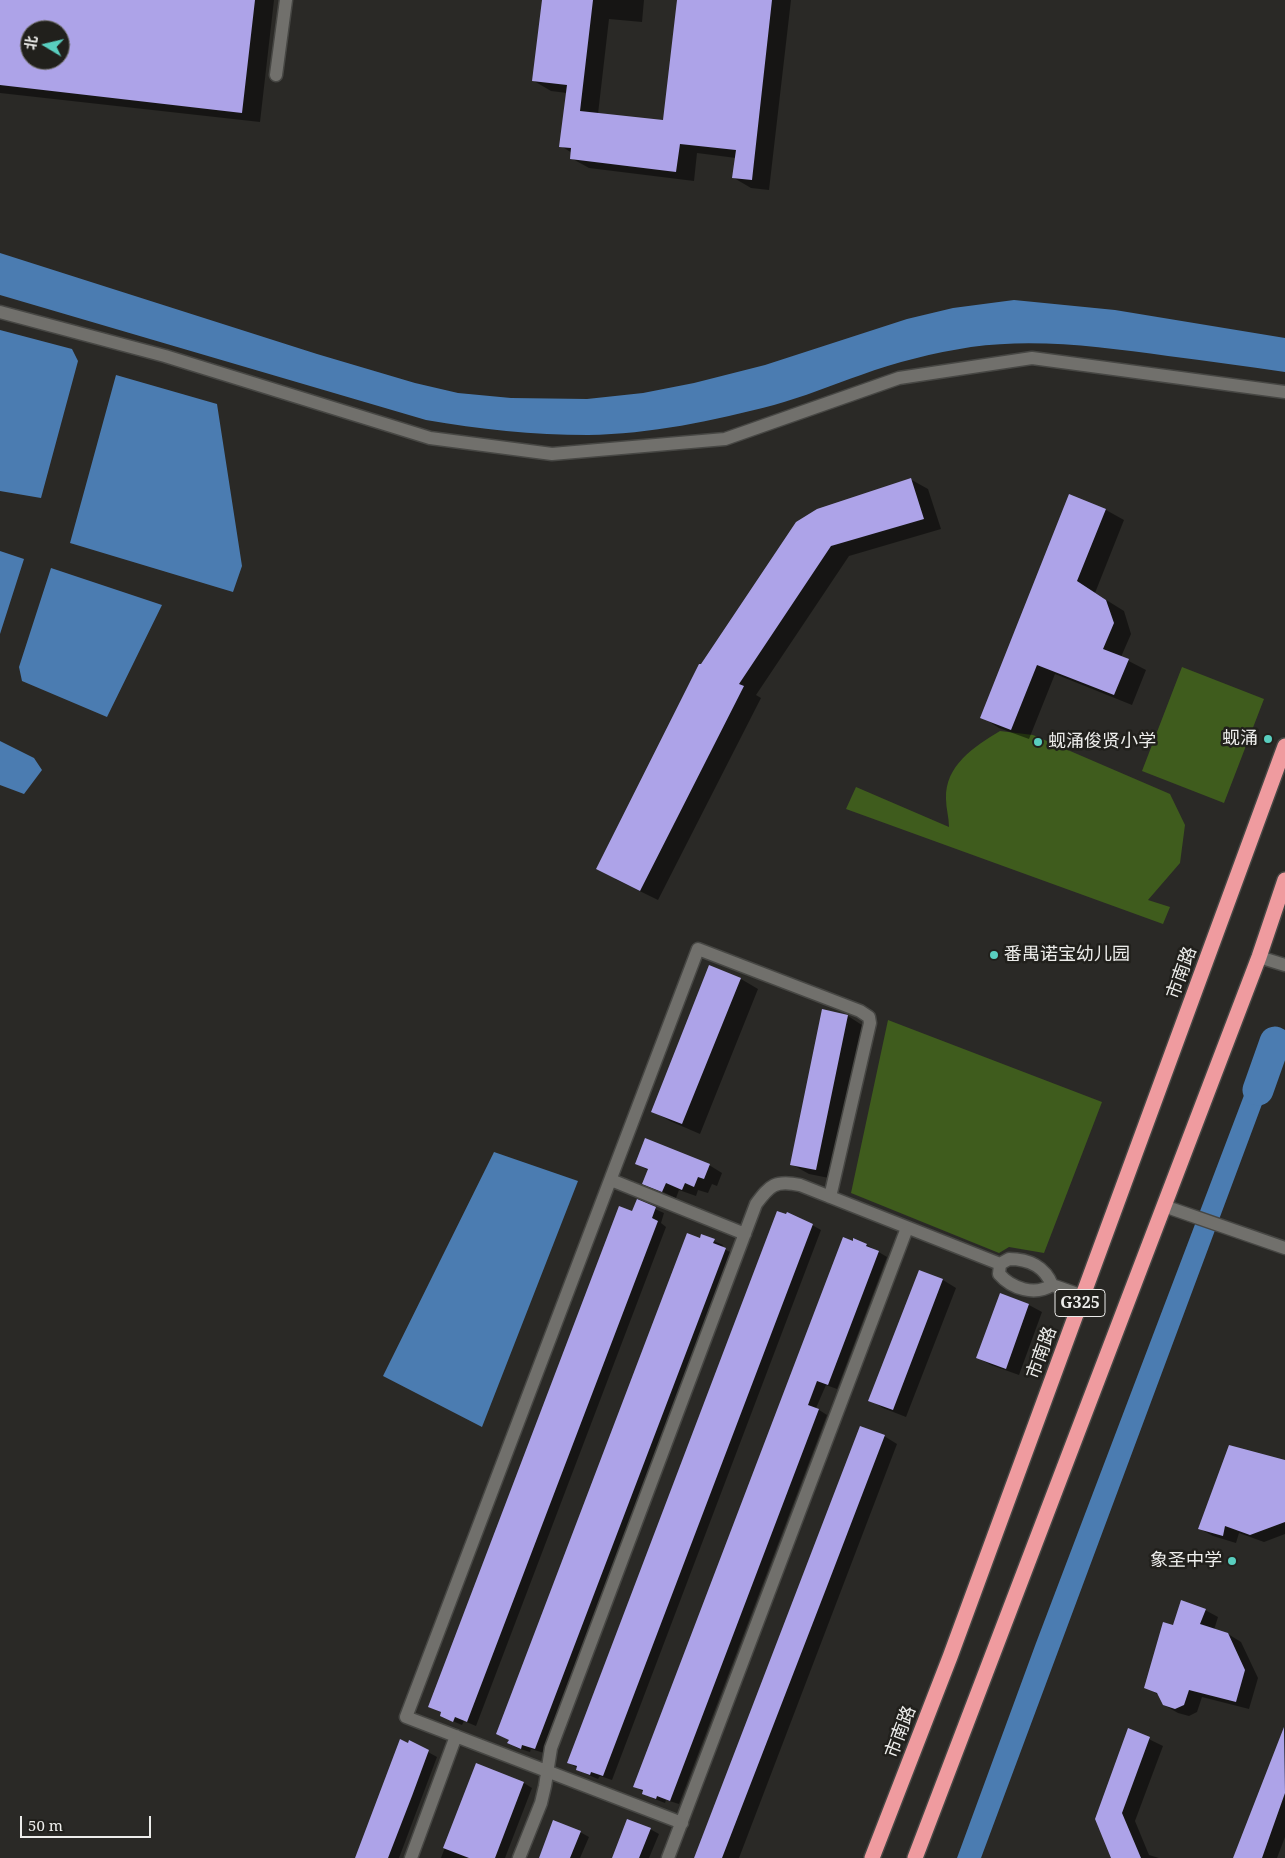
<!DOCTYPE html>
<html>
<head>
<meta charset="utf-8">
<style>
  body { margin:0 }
  #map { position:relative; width:1285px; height:1858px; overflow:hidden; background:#2a2926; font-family:"Noto Serif","Noto Sans SC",serif }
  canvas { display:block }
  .north { position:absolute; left:20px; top:20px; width:50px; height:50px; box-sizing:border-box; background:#21201c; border:1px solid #73726f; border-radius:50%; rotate:279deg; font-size:14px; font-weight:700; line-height:20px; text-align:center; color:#ededeb }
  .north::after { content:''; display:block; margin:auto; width:18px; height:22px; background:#59cebf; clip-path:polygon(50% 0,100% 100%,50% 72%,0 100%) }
  .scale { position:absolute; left:20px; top:1816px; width:131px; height:22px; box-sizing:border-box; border:2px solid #ededeb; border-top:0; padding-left:6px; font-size:15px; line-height:18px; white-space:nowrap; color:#ededeb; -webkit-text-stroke:4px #21201c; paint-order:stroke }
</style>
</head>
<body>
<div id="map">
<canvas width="1285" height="1858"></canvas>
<div class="north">北</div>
<div class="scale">50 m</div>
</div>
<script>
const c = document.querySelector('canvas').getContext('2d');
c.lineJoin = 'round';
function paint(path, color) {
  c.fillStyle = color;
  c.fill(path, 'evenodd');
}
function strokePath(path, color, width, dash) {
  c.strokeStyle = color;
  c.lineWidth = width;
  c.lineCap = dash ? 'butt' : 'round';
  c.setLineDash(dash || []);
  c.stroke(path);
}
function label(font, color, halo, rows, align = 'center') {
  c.font = font + ' "Noto Serif","Noto Sans SC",serif';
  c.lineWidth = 5;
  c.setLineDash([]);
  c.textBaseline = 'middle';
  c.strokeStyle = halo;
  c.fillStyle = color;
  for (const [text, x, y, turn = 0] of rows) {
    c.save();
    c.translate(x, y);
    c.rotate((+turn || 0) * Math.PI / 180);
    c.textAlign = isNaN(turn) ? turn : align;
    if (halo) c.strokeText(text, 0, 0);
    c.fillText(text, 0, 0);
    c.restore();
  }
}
const green = new Path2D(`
  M1182,667l82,32 -40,104 -82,-32z
  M1000,731l33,4 137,59 15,31 -5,38 -32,37 22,7 -7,17 -317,-115 10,-22 93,40c0,-9 -3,-19 -3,-28 -1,-34 28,-52 54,-68z
  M888,1020l214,82 -58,151 -35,-6 -10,6 -148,-60z`);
const water = new Path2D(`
  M0,253l317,101 98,29 43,10 53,5 76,1 56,-6 51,-10 71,-18 142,-46 46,-11 61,-8 101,10 170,28v34c-39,-6 -78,-11 -117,-16 -66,-9 -131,-18 -197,-9 -38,6 -75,15 -110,28 -29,10 -58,22 -87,30 -61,16 -124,29 -186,30 -55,0 -109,-6 -162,-15l-426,-125z
  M0,330l72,19 6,12 -37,137 -41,-7z
  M116,375l101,29 25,162 -9,26 -163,-49z
  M0,551l24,8 -24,75z
  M51,568l111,37 -55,112 -85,-36 -3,-14z
  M0,741l34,17 8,12 -18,24 -24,-9z
  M1272,1051l5,13 -296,794h-24l79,-215 221,-582z
  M494,1152l84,29 -96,246 -99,-51z`);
const shadow = new Path2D(`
  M0,0h274l-14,122 -260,-29zM30,30h30v30h-30z
  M543,0h101l-2,22 -33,-3 -11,95 66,8 14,-122h113l-22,190 -18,-2 -17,-10 2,-20 -39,-5 -3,28 -105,-13 -18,-10 1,-5 -11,-7 6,-53 -16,-2 -17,-10z
  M910,479l18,10 13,40 -92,27 -93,139 5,3 -103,202 -43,-21 182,-356z
  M1070,496l36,14 18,10 -29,73 29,18 7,23 -10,23 25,13 -14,35 -77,-31 -26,65 -30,-11 -17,-11z
  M741,979l17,10 -58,145 -30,-13 -18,-10z
  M848,1016l17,11 -31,152 -25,-5 -18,-10z
  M637,1164l72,1 13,8 -5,13 -5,-2 -4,9 -10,-3 -2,6 -17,-6 -3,8 -32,-15 5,-12z
  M637,1201l27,12 -3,10 5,4 -190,499 -12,-5 -2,4 -12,-5 -8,-7 -12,-6z
  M812,1225l9,5 -209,550 -12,-4 -2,3 -12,-5 -18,-12z
  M702,1236l21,9 -1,3 12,6 -190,499 -13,-4 -1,3 -13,-4 -8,-5 1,-3 -13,-6z
  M854,1240l13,5 20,12 -50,132 -11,-4 -10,23 11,7 -148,389 -13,-4 -1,3 -13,-5 -17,-12z
  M920,1272l23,8 13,8 -50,129 -23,-9 -13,-8z
  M1000,1295l29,10 13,7 -23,63 -28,-10 -13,-7z
  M884,1436l13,8 -158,414h-43z
  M1285,1461v73l-21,8 -25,-9 -3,10 -23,-7 -13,-7z
  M1205,1610l13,7 -4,13 14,4 13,8 17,36 -9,31 -47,-12 -5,15 -8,4 -11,-3 -14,-8 -5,-10 -14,-8 28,-61z
  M1285,1728v109l-8,21h-43z
  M1128,1729l35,17 -28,75 14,34 10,3h-47z
  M410,1742l27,15 -38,101h-43z
  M476,1765l48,18 8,5 -27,70h-64z
  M650,1829l9,5 -10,24h-35z
  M580,1832l9,5 -9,21h-40z`);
const river = new Path2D(`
  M1258,1090l17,-48`);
const building = new Path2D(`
  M0,0h255l-13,113 -242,-28zM30,30h30v30h-30z
  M542,0h51l-13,111 83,9 14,-120h95l-20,180 -20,-2 4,-28 -56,-6 -4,28 -106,-13 1,-11 -12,-1 8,-62 -35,-4z
  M911,478l13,41 -93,27 -92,138 5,2 -104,205 -44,-22 103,-205h2l95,-142 21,-13z
  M1069,494l37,15 -29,72 29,19 8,23 -11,26 26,10 -15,36 -77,-30 -26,65 -31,-12z
  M709,965l32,13 -59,146 -31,-12z
  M822,1009l26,6 -32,155 -26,-5z
  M645,1138l65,26 -6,15 -6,-2 -4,10 -9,-4 -3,7 -16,-7 -4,9 -20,-8 6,-15 -13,-5z
  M637,1199l19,8 -4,11 6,3 -191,501 -12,-5 -2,5 -13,-6 1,-4 -13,-5 191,-501 13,5z
  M777,1211l9,3 1,-2 26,12 -210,552 -12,-4 -1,3 -14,-5 1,-4 -10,-3z
  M687,1233l13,5 1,-4 14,5 -2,4 13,5 -191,501 -13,-4 -1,4 -14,-6 2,-3 -13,-6z
  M843,1237l10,4v-3l14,6 -1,2 13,5 -51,134 -11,-4 -9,24 11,4 -149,392 -13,-5 -1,3 -14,-5 1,-4 -10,-3z
  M919,1270l24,9 -50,131 -25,-9z
  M1000,1293l29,11 -23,65 -30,-11z
  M860,1426l25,9 -59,154 -104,269h-28z
  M1229,1445l56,15v62l-35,13 -25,-9 -2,10 -25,-7z
  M1181,1600l25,9 -6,15 28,9 17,37 -9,32 -47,-12 -5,15 -9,4 -12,-4 -6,-12 -13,-5 19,-66 10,3z
  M1284,1727l1,66 -23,65h-29z
  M1128,1728l22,9 -28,76 19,45h-30l-16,-39z
  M400,1739l8,4 1,-3 20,10 -17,46 -24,62h-33z
  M476,1763l48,19 -29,76h-26l-26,-10z
  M627,1819l24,9 -12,30h-27z
  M553,1820l28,11 -11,27h-31z`);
const minor = new Path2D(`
  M276,75l10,-75
  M0,312l165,44 265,82 122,16 173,-15 174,-61 133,-20 253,34
  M1259,957l26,8
  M611,1180l134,54
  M1164,1206l121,42
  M1009,1259c20,0 36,8 43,26 -17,11 -40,4 -53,-11l1,-10z
  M1052,1285l31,11
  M682,1823l-276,-106 292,-768 162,62 9,6 1,6 -40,174
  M411,1858l45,-122
  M519,1858l22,-55 4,-17 6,-38 205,-544c14,-19 19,-24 44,-19l200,79
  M668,1858l239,-630`);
const highway = new Path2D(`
  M872,1858l78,-201 335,-911
  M915,1858l344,-901 26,-77`);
const markers = [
  [1268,739,5,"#59cebf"],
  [1038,742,5,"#59cebf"],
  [994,955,5,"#59cebf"],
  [1232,1561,5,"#59cebf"]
];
const shields = [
  [1080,1303,50]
];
const shieldNames = [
  ["G325",1080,1303]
];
const poiNames = [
  ["蚬涌",1258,739],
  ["蚬涌俊贤小学",1048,742,"left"],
  ["番禺诺宝幼儿园",1004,955,"left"],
  ["象圣中学",1222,1561]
];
const streetNames = [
  ["市南路",1182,973,-70],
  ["市南路",1042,1353,-70],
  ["市南路",901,1732,-69]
];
paint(green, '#3f5c1d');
paint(water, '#4b7cb1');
paint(shadow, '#0007');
strokePath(river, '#4b7cb1', 31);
paint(building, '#ada3e8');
strokePath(minor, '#474744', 15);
strokePath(highway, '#474744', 18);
strokePath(minor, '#71706c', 12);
strokePath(highway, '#ef9b9f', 15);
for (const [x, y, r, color] of markers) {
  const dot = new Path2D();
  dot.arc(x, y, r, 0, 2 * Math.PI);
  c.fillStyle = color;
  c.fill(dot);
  strokePath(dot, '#21201c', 2);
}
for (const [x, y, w] of shields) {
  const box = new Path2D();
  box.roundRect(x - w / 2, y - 13.5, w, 27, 4);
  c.fillStyle = '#21201c';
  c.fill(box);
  strokePath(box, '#ededeb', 1);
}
label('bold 16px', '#ededeb', null, shieldNames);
label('18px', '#ededeb', '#21201c', poiNames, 'right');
label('18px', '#ededeb', '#21201c', streetNames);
</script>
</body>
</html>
